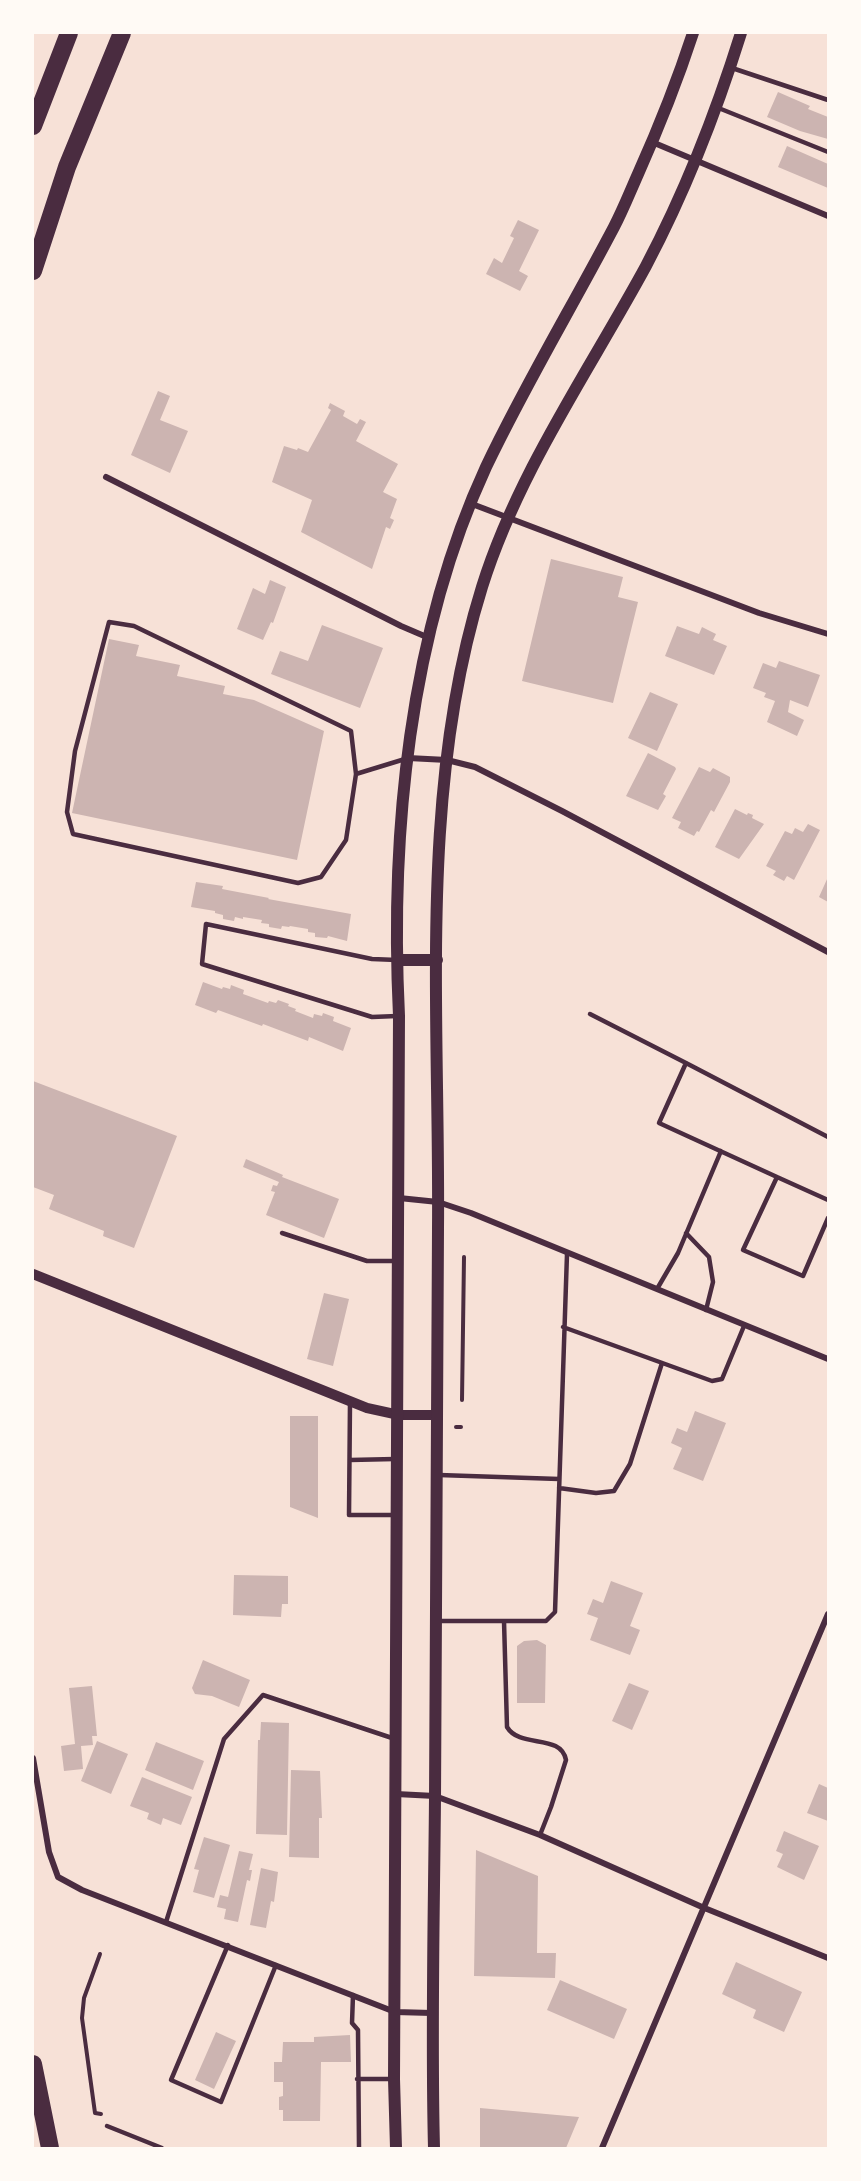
<!DOCTYPE html>
<html>
<head>
<meta charset="utf-8">
<style>
  body { margin:0 }
  #map { position:relative; width:861px; height:2181px; overflow:hidden; background:#f7e1d7; font-family:Quicksand,sans-serif }
  canvas { display:block }
  .frame { position:absolute; inset:0; border:34px solid #fffaf5; pointer-events:none }
</style>
</head>
<body>
<div id="map">
<canvas width="861" height="2181"></canvas>
<div class="frame"></div>
</div>
<script>
const c = document.querySelector('canvas').getContext('2d');
c.lineJoin = 'round';
function paint(path, color) {
  c.fillStyle = color;
  c.fill(path, 'evenodd');
}
function strokePath(path, color, width, dash) {
  c.strokeStyle = color;
  c.lineWidth = width;
  c.lineCap = dash ? 'butt' : 'round';
  c.setLineDash(dash || []);
  c.stroke(path);
}
const building = new Path2D(`
  M778,92l32,14 -2,3 20,8v22l-28,-8 -33,-14z
  M787,146l41,18v24l-50,-21z
  M518,220l21,10 -20,41 9,5 -8,15 -34,-17 8,-16 8,5 12,-25 -4,-2z
  M158,391l12,5 -10,24 28,11 -18,42 -39,-18z
  M330,403l15,8 -2,5 14,8 3,-5 6,3 -10,19 42,23 -15,28 14,7 -7,19 4,2 -4,9 -4,-2 -14,42 -71,-37 11,-32 -40,-18 12,-36 13,4 1,-2 10,4 23,-42 -3,-2z
  M551,559l72,18 -5,20 20,5 -25,101 -91,-22z
  M270,580l16,7 -13,36 -2,-1 -8,18 -26,-11 16,-41 12,6z
  M322,625l61,23 -23,60 -89,-34 9,-23 28,10z
  M677,626l22,8 3,-7 14,7 -3,6 14,6 -13,29 -49,-19z
  M109,639l30,6 -3,11 44,9 -3,11 48,10 -2,8 31,6 70,31 -27,129 -225,-47z
  M779,661l41,14 -12,32 -18,-7 -2,12 16,8 -7,16 -30,-14 8,-21 -11,-4 2,-4 -13,-5 10,-25 13,5z
  M650,692l28,12 -21,47 -29,-13z
  M648,753l27,14 1,2 -13,25 3,2 -8,14 -32,-14z
  M699,767l11,5 3,-4 17,9v5l-16,30 -3,-2 -12,22 -2,-1 -3,5 -16,-8 3,-6 -9,-4z
  M735,809l12,6 1,-2 5,2 -1,3 12,6 -25,35 -24,-12z
  M808,824l12,6 -26,50 -7,-4 -3,5 -11,-6 3,-4 -10,-5 19,-35 7,3 3,-6 8,4z
  M828,877v25l-9,-5z
  M196,882l27,4 -1,3 47,9 -1,1 83,15 -4,27 -19,-5 -1,2 -12,-1v-4l-7,-1v-3l-18,-3 -1,1 -7,-1 -1,3 -12,-2v-3l-8,-1 1,-3 -19,-3v2l-8,-2 -1,4 -11,-2v-4l-8,-2v-2l-24,-4z
  M203,982l19,7 1,-2 7,2 1,-4 13,5 -1,4 25,9 1,-2 7,2 2,-3 11,4 -1,2 8,3 -1,2 18,7 1,-4 8,2 1,-3 11,4 -1,4 18,7 -8,23 -34,-14 -1,4 -45,-17 -1,2 -44,-16 -2,3 -21,-8z
  M33,1081l144,55 -43,112 -31,-12 1,-5 -55,-22 5,-14 -21,-8z
  M246,1159l37,16 -1,2 57,22 -15,39 -58,-23 9,-23 -4,-1 2,-6 4,1 2,-4 -36,-15z
  M324,1293l25,6 -16,67 -26,-7z
  M695,1411l31,12 -23,58 -30,-12 9,-21 -11,-5 6,-15 10,4z
  M290,1416h28v102l-28,-11z
  M234,1575l54,1v28h-6l-1,13 -48,-2z
  M611,1581l32,12 -13,33 10,4 -10,25 -40,-15 8,-22 -11,-4 6,-15 10,4z
  M537,1640l9,5 -1,58h-28v-57l7,-5z
  M203,1660l47,20 -11,27 -27,-11 -17,-2 -3,-6z
  M629,1683l20,8 -17,39 -20,-9z
  M92,1686l5,50h-5l1,9 -12,1 2,23 -19,2 -3,-25 14,-2 -6,-56z
  M261,1722l28,1 -2,112 -31,-1 2,-94h2z
  M97,1741l31,13 -17,40 -30,-13z
  M156,1742l48,19 -11,29 -48,-20z
  M291,1770l29,1 2,47h-3v40l-30,-1z
  M142,1777l50,20 -11,28 -18,-7 -2,7 -14,-6 2,-6 -19,-7z
  M819,1784l9,4v33l-21,-8z
  M784,1831l35,15 -15,34 -27,-13 6,-13 -7,-3z
  M204,1837l26,8 -16,53 -21,-6 6,-22 -5,-1z
  M476,1850l62,26 -1,77h19l-1,25 -81,-2z
  M239,1851l14,3 -4,16h3l-2,11 -3,-1 -9,42 -14,-3 2,-10 -9,-2 3,-12 8,2z
  M261,1868l17,4 -4,30 -3,-1 -5,27 -16,-3z
  M736,1962l66,30 -18,40 -31,-14 3,-8 -34,-16z
  M560,1980l67,29 -13,30 -67,-29z
  M216,2032l20,9 -22,48 -19,-9z
  M350,2035l1,27h-30l-1,59h-37v-11h-4v-13l4,-1v-14h-9v-20h8l1,-20h31v-5z
  M480,2108l99,9 -13,31h-86z`);
const path = new Path2D(`
  M462,1400l2,-143
  M456,1427h5
  M100,1954l-16,44 -2,20 13,95 6,1`);
const service = new Path2D(`
  M732,68l96,32
  M716,107l112,45
  M356,774l-10,66 -25,37 -23,6 -225,-49 -6,-22 8,-61 34,-129 25,4 217,105 5,43 49,-15
  M397,960l-25,-1 -166,-35 -4,40 170,53 25,-1
  M590,1014l96,49
  M828,1137l-142,-74 -27,60 118,54 -34,73 60,26 25,-58
  M777,1177l51,23
  M282,1233l85,28h29
  M686,1233l23,24 4,25 -7,28
  M657,1289l21,-36 43,-102
  M563,1327l149,54 10,-2 22,-53
  M350,1402l-1,113h46
  M350,1460l45,-1
  M439,1475l120,4
  M559,1488l37,5 18,-2 16,-27 32,-101
  M438,1621h66
  M540,1835l11,-28 15,-47c-5,-27 -46,-11 -59,-33l-3,-106h42l9,-9 12,-358
  M166,1922l58,-183 39,-44 132,44
  M228,1945l-57,135 50,22 55,-137
  M353,1995l-1,28 6,7 1,118
  M357,2079h37
  M107,2126l55,22`);
const minor = new Path2D(`
  M652,142l176,74
  M106,477l295,149 28,12
  M472,504l287,109 69,21
  M408,758l39,2 28,7 87,44 266,141
  M399,1198l39,4 33,11 357,146
  M33,1758l16,94 9,25 24,13 313,122 37,1
  M396,1794l39,2 105,39 162,72 126,51
  M602,2148l226,-534`);
const tertiary = new Path2D(`
  M33,1274l334,134 32,7h37`);
const secondary = new Path2D(`
  M397,960h40
  M396,2148l-2,-69 5,-1063c-9,-182 10,-382 87,-549 39,-82 86,-160 128,-240 9,-17 16,-35 24,-53 21,-47 39,-92 55,-141
  M434,2148c-3,-117 0,-233 1,-350 2,-190 1,-380 3,-569 2,-213 -20,-437 44,-642 36,-115 107,-216 164,-321 39,-74 70,-153 95,-233`);
const motorway = new Path2D(`
  M33,126l36,-93
  M33,271l34,-104 55,-134
  M33,2064l17,84`);
paint(building, '#ccb4b1');
strokePath(path, '#4a2c40', 4);
strokePath(service, '#4a2c40', 4.5);
strokePath(minor, '#4a2c40', 6);
strokePath(tertiary, '#4a2c40', 10);
strokePath(secondary, '#4a2c40', 12);
strokePath(motorway, '#4a2c40', 18);
</script>
</body>
</html>
